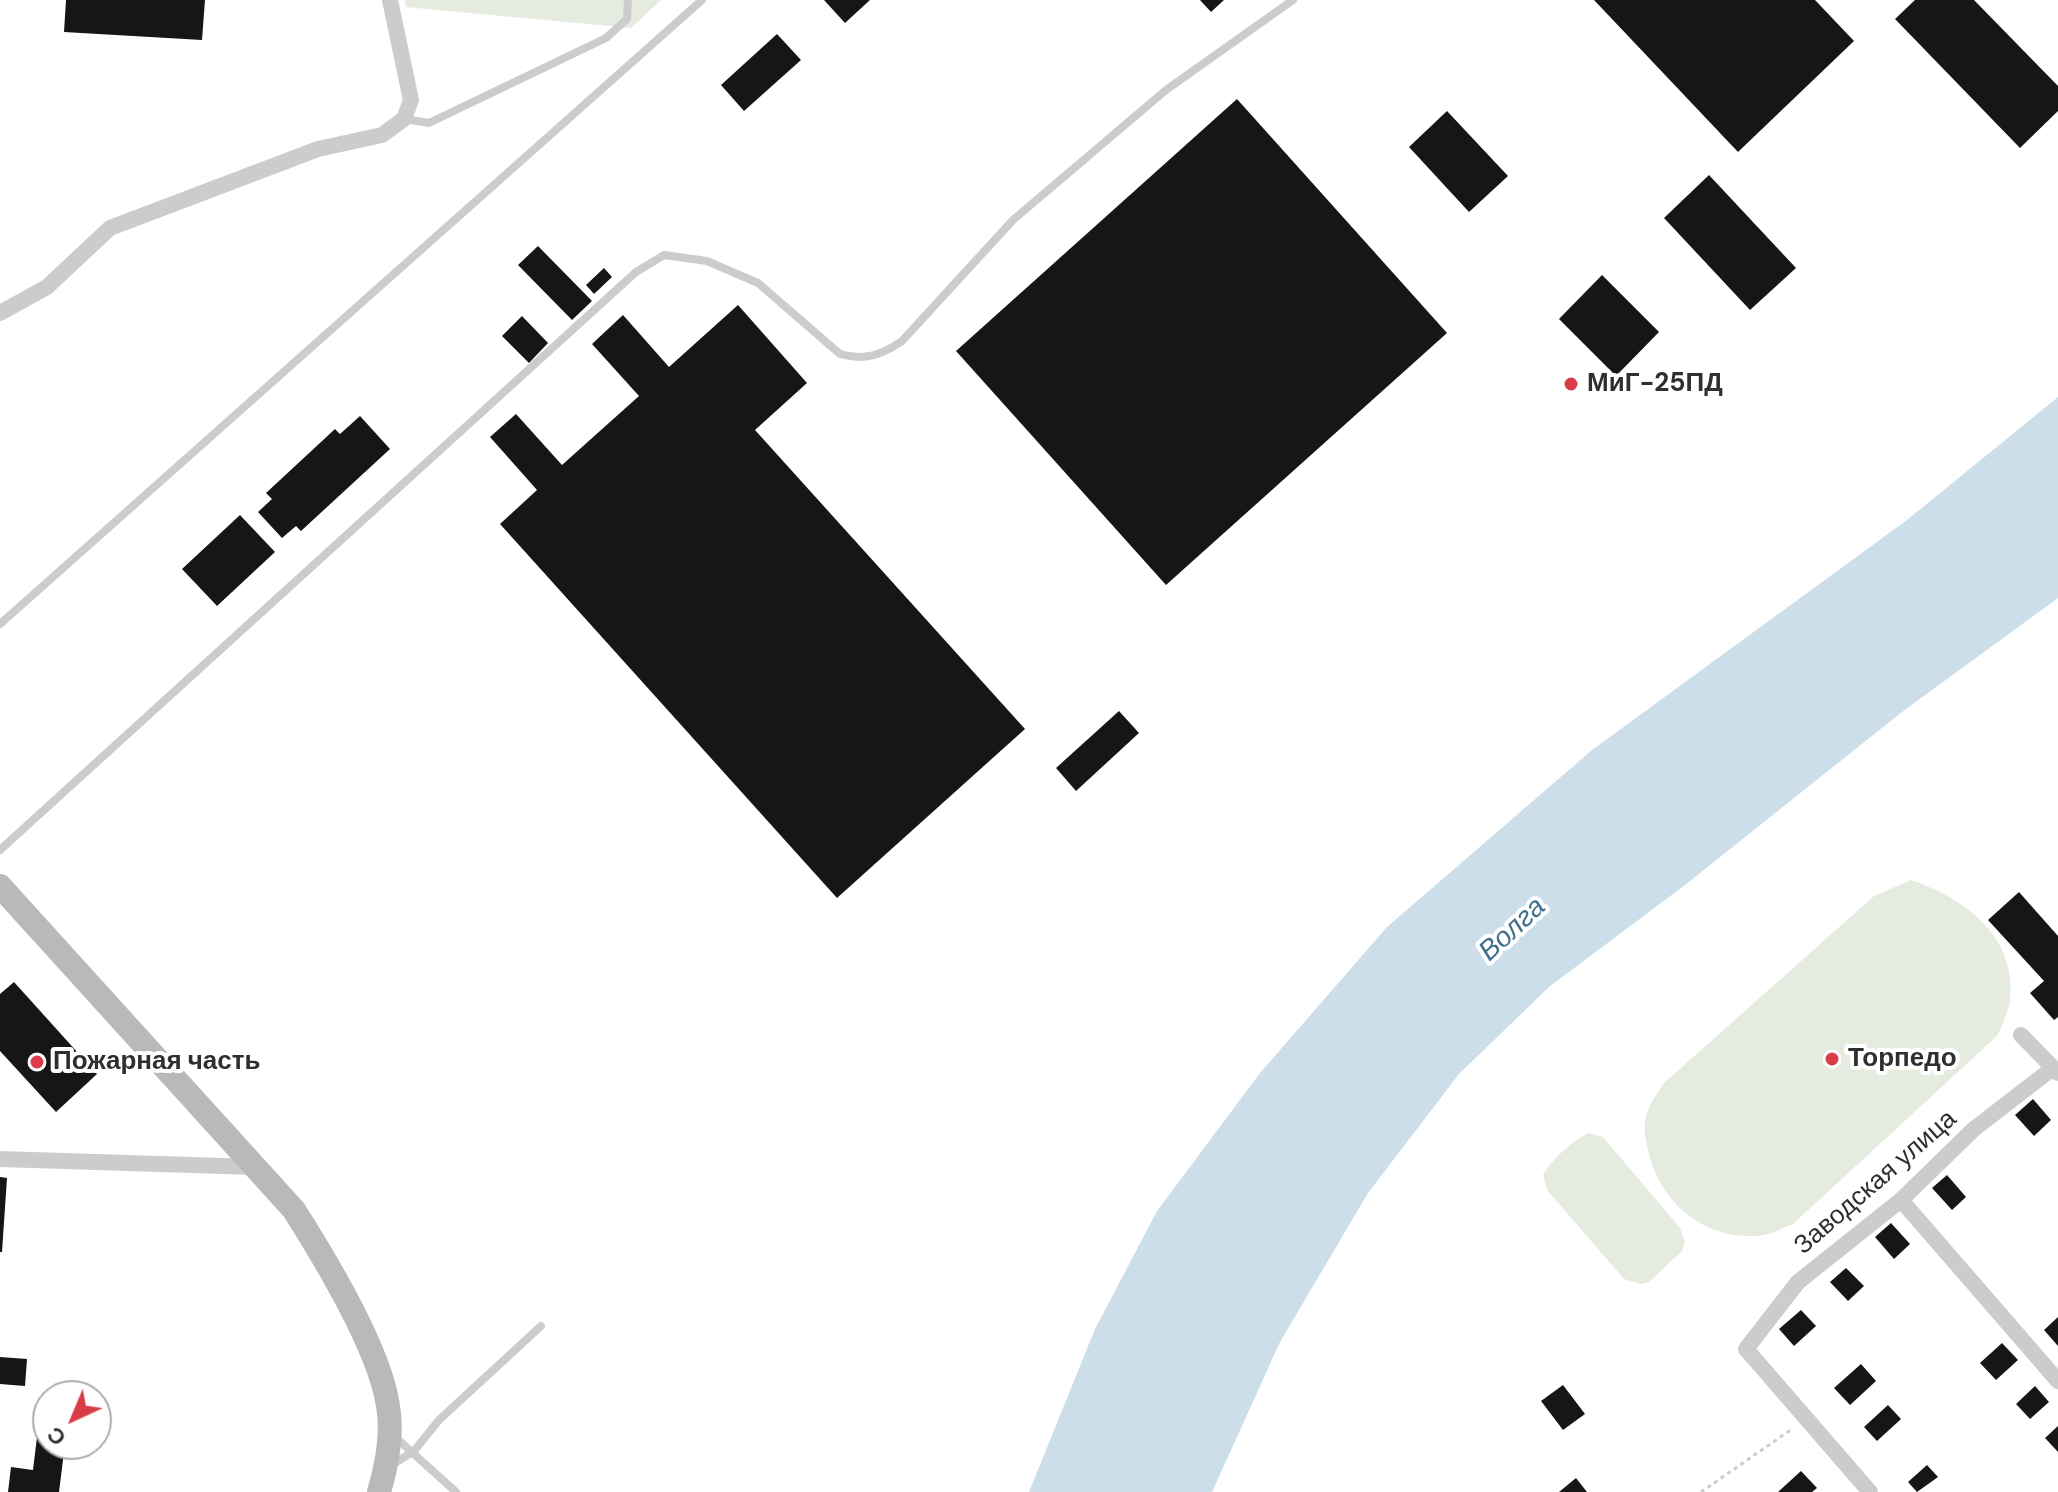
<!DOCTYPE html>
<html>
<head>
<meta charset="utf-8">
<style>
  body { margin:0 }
  #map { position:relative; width:2058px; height:1492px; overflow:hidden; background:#fff; font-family:"DM Sans",sans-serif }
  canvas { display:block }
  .north { position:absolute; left:32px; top:1380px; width:80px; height:80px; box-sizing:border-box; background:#fff; border:2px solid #acacac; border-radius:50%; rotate:224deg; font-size:22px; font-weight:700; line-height:32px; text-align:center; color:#2f2f2f }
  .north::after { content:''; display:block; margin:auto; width:28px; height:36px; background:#d93e48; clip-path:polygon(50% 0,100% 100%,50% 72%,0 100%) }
</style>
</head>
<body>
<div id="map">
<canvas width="2058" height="1492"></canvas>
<div class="north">С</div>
</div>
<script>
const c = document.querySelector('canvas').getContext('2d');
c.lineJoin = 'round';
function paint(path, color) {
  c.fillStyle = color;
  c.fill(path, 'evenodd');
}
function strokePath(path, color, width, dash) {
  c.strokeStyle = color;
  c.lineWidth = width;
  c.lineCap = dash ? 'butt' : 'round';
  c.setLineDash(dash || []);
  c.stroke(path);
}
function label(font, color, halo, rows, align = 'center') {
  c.font = font + ' "DM Sans",sans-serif';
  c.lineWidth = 8;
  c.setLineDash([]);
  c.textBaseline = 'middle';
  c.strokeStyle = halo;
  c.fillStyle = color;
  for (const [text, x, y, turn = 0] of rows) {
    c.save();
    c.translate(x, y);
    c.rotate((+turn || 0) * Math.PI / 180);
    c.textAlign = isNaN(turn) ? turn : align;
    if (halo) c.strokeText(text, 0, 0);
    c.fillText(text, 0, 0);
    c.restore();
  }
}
const green = new Path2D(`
  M405,0h256l-30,28 -225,-21z
  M1911,880c53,18 106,56 99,119 -1,12 -8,25 -12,36l-205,189c-9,3 -20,10 -29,11 -50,8 -96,-24 -112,-71 -5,-17 -11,-36 -4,-54 4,-10 11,-19 16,-27l210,-187z
  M1588,1133l15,4 77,91 5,14 -3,9 -33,31 -8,2 -17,-5 -77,-89 -4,-15c10,-17 27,-32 45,-42z`);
const water = new Path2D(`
  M2058,397v201l-156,114 -217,173 -136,102 -90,87 -91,119 -88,149 -68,150h-183l66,-163 62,-118 103,-138 127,-146 205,-177 315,-230z`);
const building = new Path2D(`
  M66,0h139l-3,40 -138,-8z
  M824,0h46l-25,23z
  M1200,0h24l-13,12z
  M1594,0h221l39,41 -116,111z
  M1915,0h59l84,86v25l-38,37 -125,-129z
  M777,34l24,26 -57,51 -23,-26z
  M1237,99l210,234 -281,252 -210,-234z
  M1447,111l61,65 -39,36 -60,-65z
  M1709,175l87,93 -46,42 -86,-92z
  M538,246l54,55 -20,19 -54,-55z
  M604,268l8,9 -18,17 -8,-9z
  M1602,275l57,57 -43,44 -57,-57z
  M738,305l69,78 -52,47 270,299 -188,169 -337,-374 37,-34 -47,-53 26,-23 46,51 77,-69 -47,-52 31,-29 46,52z
  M522,316l26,27 -19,20 -27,-27z
  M360,416l30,33 -89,82 -5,-5 -14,12 -24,-26 14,-13 -6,-6 69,-64 5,5z
  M240,515l35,37 -58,54 -35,-37z
  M1119,711l20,22 -63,58 -20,-23z
  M2019,892l39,44v81l-4,3 -24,-27 14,-12 -56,-61z
  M14,982l83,92 -41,38 -56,-61v-57z
  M2033,1099l18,21 -17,16 -19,-21z
  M1947,1175l19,22 -14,13 -20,-22z
  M0,1177l7,1 -5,74h-2z
  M1891,1223l19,21 -16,15 -19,-22z
  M1846,1268l18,18 -16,15 -18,-19z
  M1801,1310l15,16 -22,20 -15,-17z
  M2058,1317v29l-14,-16z
  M2002,1343l16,17 -22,20 -16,-17z
  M0,1357l27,2 -2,27 -25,-2z
  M1861,1364l15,17 -26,24 -16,-17z
  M1563,1385l22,29 -22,16 -22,-29z
  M2035,1386l14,16 -19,17 -14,-15z
  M41,1404l7,1v39h17l-6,48h-51l3,-25 22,3z
  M1888,1405l13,14 -24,22 -13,-14z
  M2058,1426v26l-13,-14z
  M1927,1465l11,12 -21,15 -9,-10z
  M1801,1471l16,17 -5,4h-34z
  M1576,1478l11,14h-28z`);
const path = new Path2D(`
  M1701,1492l91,-63`);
const lane = new Path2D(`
  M405,119l24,4 177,-85 21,-19 1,-19
  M0,624l702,-624
  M0,850l636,-578 28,-17 43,6 51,22 82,71c24,7 42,1 62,-13l111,-121 153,-130 127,-90
  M394,1436l62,56
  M390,1466l24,-15 25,-31 102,-94`);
const street = new Path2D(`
  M0,313l47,-26 63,-59 208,-79 64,-14 22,-16 7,-19 -21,-100
  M2021,1035l37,38
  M0,1159l255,8
  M1901,1200l157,181
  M1870,1492l-124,-143 52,-67 103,-82 73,-71 79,-61 5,2`);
const secondary = new Path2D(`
  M0,886l294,324c31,49 86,139 94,196 5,28 -1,59 -9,86`);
const markers = [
  [1571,384,8,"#d93e48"],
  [1832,1059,8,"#d93e48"],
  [37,1062,8,"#d93e48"]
];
const poiNames = [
  ["МиГ-25ПД",1587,384],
  ["Торпедо",1848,1059],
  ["Пожарная часть",53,1062]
];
const streetNames = [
  ["Заводская улица",1876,1183,-41]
];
const waterNames = [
  ["Волга",1513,930,-43]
];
paint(green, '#e5ebde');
paint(water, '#ccdeea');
paint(building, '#161616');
strokePath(path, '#ccc', 3, [4, 4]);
strokePath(lane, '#ccc', 8);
strokePath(street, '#ccc', 16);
strokePath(secondary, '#b9b9b9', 24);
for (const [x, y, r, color] of markers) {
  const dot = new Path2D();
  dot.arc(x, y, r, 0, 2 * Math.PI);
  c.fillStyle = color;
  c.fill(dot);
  strokePath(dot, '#fff', 3);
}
label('bold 26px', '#2f2f2f', '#fff', poiNames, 'left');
label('26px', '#2f2f2f', '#fff', streetNames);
label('italic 28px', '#426f8c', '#fff', waterNames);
</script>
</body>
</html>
